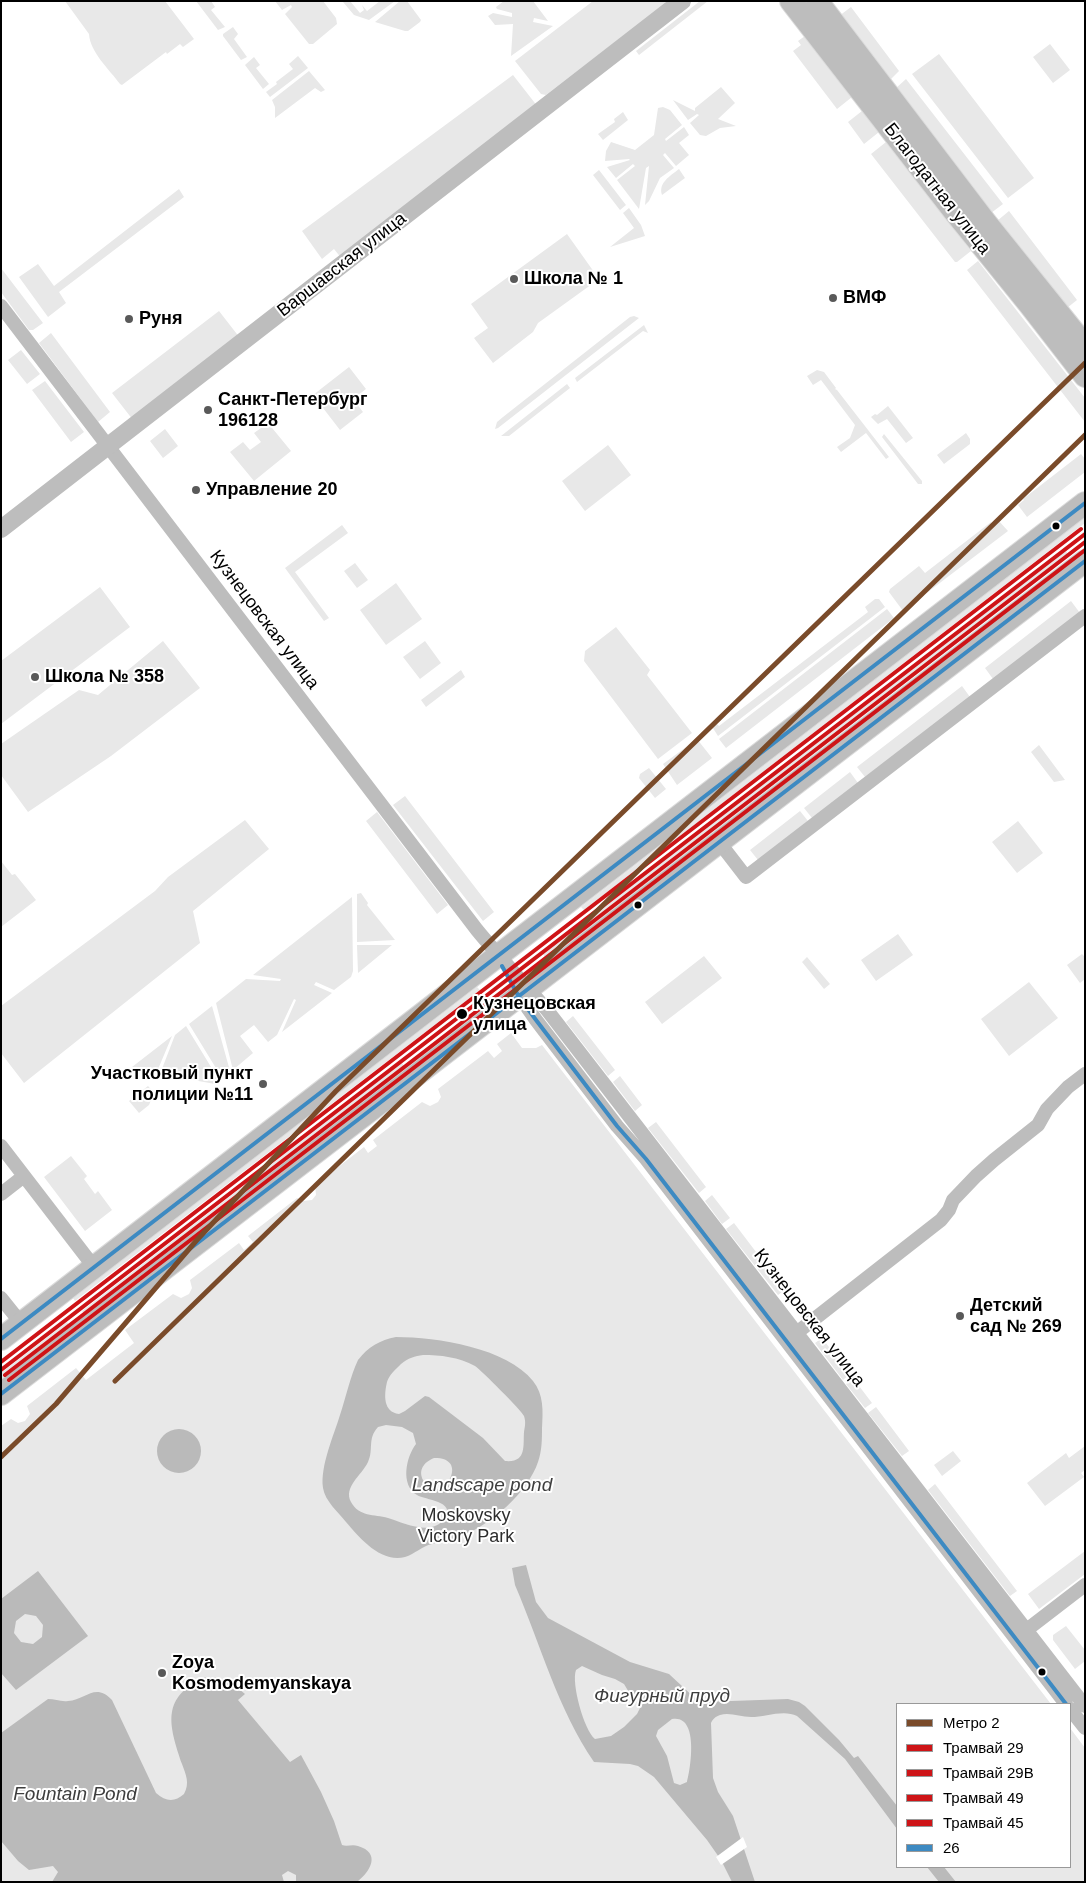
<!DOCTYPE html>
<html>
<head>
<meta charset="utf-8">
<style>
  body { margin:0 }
  #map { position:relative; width:1086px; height:1883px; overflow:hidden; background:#fff; font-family:Helvetica,sans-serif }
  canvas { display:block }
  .frame { position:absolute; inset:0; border:2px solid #000; pointer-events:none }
  .legend { position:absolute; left:896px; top:1703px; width:175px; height:165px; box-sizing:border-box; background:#fff; border:1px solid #999; margin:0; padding:6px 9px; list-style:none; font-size:15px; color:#000 }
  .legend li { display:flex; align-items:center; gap:10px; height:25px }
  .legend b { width:25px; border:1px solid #999 }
</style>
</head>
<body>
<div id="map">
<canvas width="1086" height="1883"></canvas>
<div class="frame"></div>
<ul class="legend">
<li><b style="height:6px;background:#7a4b2a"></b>Метро 2</li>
<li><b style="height:6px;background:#ce1417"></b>Трамвай 29</li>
<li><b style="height:6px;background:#ce1417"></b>Трамвай 29В</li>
<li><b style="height:6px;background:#ce1417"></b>Трамвай 49</li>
<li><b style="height:6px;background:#ce1417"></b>Трамвай 45</li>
<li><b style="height:6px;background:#3d8ac2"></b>26</li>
</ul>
</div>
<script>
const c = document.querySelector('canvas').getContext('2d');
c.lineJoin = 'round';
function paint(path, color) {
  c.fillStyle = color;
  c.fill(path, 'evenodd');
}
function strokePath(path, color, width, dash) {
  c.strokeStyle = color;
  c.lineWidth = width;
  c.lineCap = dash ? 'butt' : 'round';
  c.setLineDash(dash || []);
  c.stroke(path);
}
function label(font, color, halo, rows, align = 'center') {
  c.font = font + ' Helvetica,sans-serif';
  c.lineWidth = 4;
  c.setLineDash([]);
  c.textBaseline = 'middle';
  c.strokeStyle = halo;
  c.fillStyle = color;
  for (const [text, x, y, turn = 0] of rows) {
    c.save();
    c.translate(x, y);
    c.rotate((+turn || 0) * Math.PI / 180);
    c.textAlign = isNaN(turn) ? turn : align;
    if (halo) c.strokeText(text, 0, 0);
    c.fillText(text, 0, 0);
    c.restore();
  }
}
const green = new Path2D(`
  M65,1h100l29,38 -11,8 -3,-3 -13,10 -1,-2 -44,33 -2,-1c-11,-15 -30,-32 -31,-50z
  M196,1h15l4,6 -4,3 14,17 -7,3z
  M275,1h48l13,17 1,6 -24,20h-4l-24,-30 7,-7 -1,-2 -9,5z
  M350,1l10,12 4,-3 -2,-5 5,6 13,-10h15l-26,19 -15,-5 -11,-13z
  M400,1h7l14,19 -1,2 -12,9h-3l-30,-9z
  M504,1h29l15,20 -14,-3 -1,4 20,4 -42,30 2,-32 -18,1 -7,-9 5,-3 19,4v-4l-15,-4 -1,-2z
  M593,1h71l2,2 -120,92 -5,-1 -26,-33z
  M700,1h8l-69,54 -3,-4z
  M851,7l48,64 -8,8 -52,-63z
  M233,27l5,7 -4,5 13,18 -6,3 -18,-24v-2z
  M805,36v2l2,1 45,58 -15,12 -44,-58 8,-6 -3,-4z
  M1050,44l20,26 -17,13 -20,-26z
  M939,54l95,124 -26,20 -96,-124z
  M298,56l10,12 -38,29 -4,-5 11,-8 -1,-2 17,-13 -4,-5z
  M254,57l6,8 -4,3 13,16 -6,5 -18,-24z
  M309,71l16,19 -4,2 -6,-4 -40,30v-11l-3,-7z
  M513,75l25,32 -196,152 -8,-10 -12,10 -20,-28z
  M906,79l97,125 -12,9 -96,-124z
  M721,87l14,16 -17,16 18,7 -16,2 -14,8 -6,-1 -10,-12 9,-8 -2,-1 -9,6 -15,-20 22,11v-3z
  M663,107l7,3 12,15 -17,14 1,2 18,-14 5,8 -10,8 10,12 -13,11 -11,-13 -2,2 11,13 -14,10 -11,23 -4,4 4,-39 -3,2 -7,41 -22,-29 18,-14 -2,-2 -17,14 -9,-11 23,-7 -1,-1 -24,2 1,-10 5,-9 24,8 19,-15 4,-27z
  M862,111l17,21 -15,12 -16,-22z
  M623,112l5,8 -25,20 -5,-6 17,-12 -1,-3z
  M886,142l85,109 -14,11h-2l-84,-108z
  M679,169l6,9 -23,17c-4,-12 8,-19 17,-26z
  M599,170l27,35 -6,5 -27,-35z
  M179,189l5,8 -125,95 7,11 -18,14 -29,-40 19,-13 16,22z
  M629,208l12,17 4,11 -35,11 24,-19 -11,-15z
  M1009,211l68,89 -10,8 -70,-87z
  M567,234l32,45 -61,44 -5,9 -40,31 -19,-25 14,-10 -17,-24z
  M978,261l107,137v24l-118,-152z
  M1,268l42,55 -10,7h-4l-28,-38z
  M219,311l21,27 -107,82 -21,-27z
  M634,316l5,2 -141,110 -3,1 2,-7 6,-5 127,-100z
  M644,325l4,8 -5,-2 -66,51 -2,-4z
  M51,333l59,79 -12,10 -59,-79z
  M21,350l19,24 -13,10 -19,-24z
  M349,367l17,22 -13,10 10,13 -23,18 -27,-35z
  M817,370l7,2 12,16 -1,1 2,1 52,67 -3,2 -20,-26 -25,19 -4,-5 13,-9 5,-13 -34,-45 -8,5 -6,-9z
  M45,381l39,51 -13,10 -39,-52z
  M567,384l3,4 -61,48h-8z
  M888,406l25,32 -7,5 -19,-24 -9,5 -7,-7 4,-3 2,1z
  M268,423l23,28 -37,30 -24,-29 13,-10 7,8 11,-8 -7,-9z
  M165,429l13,17 -15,12 -13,-17z
  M966,433l4,6v5l-26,20 -7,-9z
  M884,434l38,47v3h-4l-36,-47z
  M608,445l23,30 -46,36 -23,-30z
  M1081,454l4,5v13l-58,45 -9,-12 6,-5 -1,-1z
  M1085,518v5l-501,387 -3,-3z
  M998,520l10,11 -105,80 -14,-19 1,-3 29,-23 6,7 66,-51 1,2z
  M342,525l6,8 -53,39 34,46 -5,3 -39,-53z
  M1066,551l3,5 -523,403 -3,-5z
  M355,563l13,17 -11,8 -13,-17z
  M396,583l26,36 -36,26 -26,-35z
  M100,587l30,40 -129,97v-63z
  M875,599h4l6,8 -167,129 -7,-11 4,-3 4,4 149,-114 -3,-5z
  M1071,601l9,12 -87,66 -8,-11z
  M887,609l7,9 -168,130 -7,-9z
  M616,627l34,43 -3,5 45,58 -34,26 -74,-98 1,-10z
  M163,641l37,47 -89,68 -83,56 -27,-37v-31l78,-54 19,5z
  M425,641l16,22 -21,16 -17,-22z
  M461,670l4,7 -39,30 -5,-7z
  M962,686l8,11 -105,80 -8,-10z
  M697,739l15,19 -35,27 -14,-21z
  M1039,745l26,35 -11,2 -23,-30z
  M649,768l17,21 -11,9 -16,-20 1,-4z
  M850,772l8,11 -46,35 -8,-10z
  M405,796l89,116 -11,9 -90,-116z
  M800,811l8,10 -50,39 -8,-10z
  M377,812l71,93 -11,9 -71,-93z
  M245,820l24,29 -76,62 7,32 -176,140 -23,-30v-47l154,-115 13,-14z
  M1018,821l25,32 -26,20 -25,-31z
  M1,861l11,14 3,-1 21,26 -35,27z
  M361,893l7,10 -1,2 28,35 -38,2v-48z
  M352,897l1,74 -2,6 -17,13 -18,-8 -2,3 18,8 -50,39 14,-32 -2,-1 -17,36 -9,7 -14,-17 -14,11 13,17 -20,17 -17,-67 30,-24 34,2 1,-2 -28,-4z
  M898,934l15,21 -37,26 -15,-21z
  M357,945h35l-34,28z
  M1082,954l3,3v22l-5,4 -13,-18z
  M704,956l18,22 -60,46 -17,-22z
  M807,957l23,27 -6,5 -22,-27z
  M1029,982l29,36 -49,38 -28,-37z
  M477,987l3,3 -405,311 -2,-3z
  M212,1006l18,65 -8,7 -33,-54z
  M573,1016l42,54 -7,6 -42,-54z
  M186,1026l33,54 -4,4 -55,-10 15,-39z
  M511,1033l11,15h14l6,-3 509,659h-154v163h173v-139l15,20v134h-1084v-456l10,-7 7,4 7,-2 5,-7 -3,-8 49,-38 10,12 48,-37 -9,-13 48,-36 8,4 8,-4 3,-6 -2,-8 49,-37 5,7 9,-8 -5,-6 49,-38 6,3 9,-1 4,-5 -1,-10 49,-38 4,6 9,-7 -4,-6 49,-38 8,4 8,-4 3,-5 -3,-8 50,-38 6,7 8,-7 -5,-7z
  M172,1036l-16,38 -19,-4 -5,-3z
  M402,1063l3,4 -320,248 -3,-4z
  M620,1076l22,29 -7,6 -22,-29z
  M148,1086l6,7 -5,12 -10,8 -10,-12z
  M656,1122l50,65 -7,6 -51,-65z
  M71,1156l16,20 -3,3 11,15 3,-3 14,19 -27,21 -41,-54z
  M712,1195l18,23 -8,6 -17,-23z
  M734,1223l51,67 -7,5 -52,-66z
  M67,1322l3,4 -69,53v-6z
  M822,1338l28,36 -7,6 -28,-37z
  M853,1378l19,25 -7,5 -19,-24z
  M876,1407l33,44 -7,5 -34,-43z
  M1085,1446v24l-4,3 3,4 -39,29 -18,-23 39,-30 3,5z
  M953,1451l8,10 -19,15 -8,-11z
  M935,1484l82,107 -7,5 -82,-106z
  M1085,1551v23l-46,35 -11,-15z
  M1066,1626l19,24v11l-10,8 -22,-29v-5z`);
const water = new Path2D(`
  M396,1337c41,0 111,11 137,44 11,14 10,30 9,47 0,11 0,23 -4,34 -10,30 -47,63 -77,74 -9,4 -19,5 -29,8 -10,2 -17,10 -27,13 -25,6 -45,-19 -59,-35 -8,-10 -21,-21 -23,-34 -3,-22 11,-53 17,-73 6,-18 10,-38 18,-55 10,-13 22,-20 38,-23zM423,1355c17,0 36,2 52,11 7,5 46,44 49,50 2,6 1,10 0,16 -1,14 3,31 -19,29l-22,-23 -54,-41 -4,-1 -20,15 -6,3c-16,-2 -15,-19 -12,-32 2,-7 9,-13 14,-18 7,-6 14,-8 22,-9zM386,1425l16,2 11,6 3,11c-10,13 -16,41 1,51 8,5 39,6 28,23 -13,19 -41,5 -57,0 -14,-4 -29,-1 -37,-16 -8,-15 11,-27 17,-40 6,-13 -1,-23 10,-35zM434,1458c40,-1 4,53 -11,22 -5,-10 1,-18 11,-22z
  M157 1451a22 22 0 1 1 44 0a22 22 0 1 1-44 0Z
  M526,1565l10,37 12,16 82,44 39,12 28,26 6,2 85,-3 11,3 6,4 34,34 15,18 4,-2 39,50v23l-52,-70 -48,-43c-13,-7 -32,1 -46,1 -11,0 -21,-5 -31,-2 -5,2 -7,4 -9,8l2,55 5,14 15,24 22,66h-23l-11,-22 -14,-20 -53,-63 -16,-11 -8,-2 -36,-2c-36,-52 -54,-119 -79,-177l-3,-17zM582,1666l20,9 13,4 9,5 6,10 7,4 2,4 1,6 -3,6 -13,13 -13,9 -16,3c-11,-9 -24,-56 -19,-69zM672,1719c27,-5 19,48 15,63l-7,3 -6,-2 -7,-27 -11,-20 2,-6z
  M38,1571l50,65 -72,54 -15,-17v-74zM25,1614l11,2 7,9 -1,12 -9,7 -12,-2 -7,-9 2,-12z
  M206,1677c17,-1 27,6 39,17l-7,6 52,62 11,-7 20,37 13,29 8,24c5,2 10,-1 16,1 23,7 13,25 -1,36h-61v-7l-8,-4 -6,4 2,7h-232l6,-10 -5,-6 -24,4 -11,-9 -17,-20v-108l47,-34c7,0 13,3 20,2 18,-1 27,-19 44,-1l44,93c10,9 19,9 28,1 6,-11 2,-19 -2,-30 -13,-39 -22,-67 24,-87z
  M927,1867h17l12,15h-17z`);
const pier = new Path2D(`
  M743,1837l4,10 -26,18 -5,-8z`);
const minor = new Path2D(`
  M1,306l476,624c23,28 47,53 70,80l538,696
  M719,842l27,35 339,-261
  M515,990l21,30 81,106 29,33 420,545
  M1,1146l93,121
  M1,1194l23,-18
  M1,1298l20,25
  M790,1338l151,-118 8,-10 4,-10 23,-24 18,-16 44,-35 9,-16 21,-22 17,-13
  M1020,1635l65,-50
  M1070,1709l15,19`);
const tertiary = new Path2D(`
  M1,529l681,-528`);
const primary = new Path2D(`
  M791,1l163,210 76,94 55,71
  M817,1l169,222 99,123
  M1,1339l1084,-836
  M1,1394l1084,-833`);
const bus1 = new Path2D(`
  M502,966l17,31 17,23 81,106 29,33 420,545
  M1,1339l1084,-836
  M1,1394l1084,-833`);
const tram1 = new Path2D(`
  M1,1370l1084,-836`);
const tram2 = new Path2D(`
  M5,1375l1080,-833`);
const tram3 = new Path2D(`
  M1,1362l1080,-833`);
const tram4 = new Path2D(`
  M9,1380l1076,-830`);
const metro1 = new Path2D(`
  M115,1381l970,-946
  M1,1457l55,-53 140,-163 140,-150 749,-728`);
const markers = [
  [514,279,5,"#595959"],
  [833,298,5,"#595959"],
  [129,319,5,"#595959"],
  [208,410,5,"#595959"],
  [196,490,5,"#595959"],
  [1056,526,4.5,"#000"],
  [35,677,5,"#595959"],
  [638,905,4.5,"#000"],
  [462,1014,6,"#000"],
  [263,1084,5,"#595959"],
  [960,1316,5,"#595959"],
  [1042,1672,4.5,"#000"],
  [162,1673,5,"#595959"]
];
const streetNames = [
  ["Благодатная улица",937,189,52],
  ["Варшавская улица",342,265,-38],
  ["Кузнецовская улица",264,620,53],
  ["Кузнецовская улица",809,1318,52]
];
const poiNames = [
  ["Школа № 1",524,279],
  ["ВМФ",843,298],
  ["Руня",139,319],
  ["Санкт-Петербург",218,400],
  ["196128",218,421],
  ["Управление 20",206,490],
  ["Школа № 358",45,677],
  ["Участковый пункт",253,1074,"right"],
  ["полиции №11",253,1095,"right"],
  ["Детский",970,1306],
  ["сад № 269",970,1327],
  ["Zoya",172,1663],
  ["Kosmodemyanskaya",172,1684]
];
const stopNames = [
  ["Кузнецовская",473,1004],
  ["улица",473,1025]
];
const parkNames = [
  ["Moskovsky",466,1516],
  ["Victory Park",466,1537]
];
const waterNames = [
  ["Landscape pond",482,1486],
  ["Фигурный пруд",662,1697],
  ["Fountain Pond",75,1795]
];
paint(green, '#e8e8e8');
paint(water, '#bababa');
paint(pier, '#fff');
strokePath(primary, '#dbdbdb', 24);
strokePath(minor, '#bdbdbd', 14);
strokePath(tertiary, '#bdbdbd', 18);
strokePath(primary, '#bdbdbd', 22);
strokePath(bus1, '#3d8ac2', 4);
strokePath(tram1, '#ce1417', 4);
strokePath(tram2, '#ce1417', 4);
strokePath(tram3, '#ce1417', 4);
strokePath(tram4, '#ce1417', 4);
strokePath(metro1, '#7a4b2a', 5);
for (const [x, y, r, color] of markers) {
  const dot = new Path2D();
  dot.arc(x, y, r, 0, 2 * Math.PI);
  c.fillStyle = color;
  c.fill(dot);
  strokePath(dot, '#fff', 2);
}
label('18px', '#000', '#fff', streetNames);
label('bold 18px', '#000', '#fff', poiNames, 'left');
label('bold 18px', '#000', '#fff', stopNames, 'left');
label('18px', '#2d2d2d', '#fff', parkNames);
label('italic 19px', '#3e3e3e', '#fff', waterNames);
</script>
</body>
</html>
